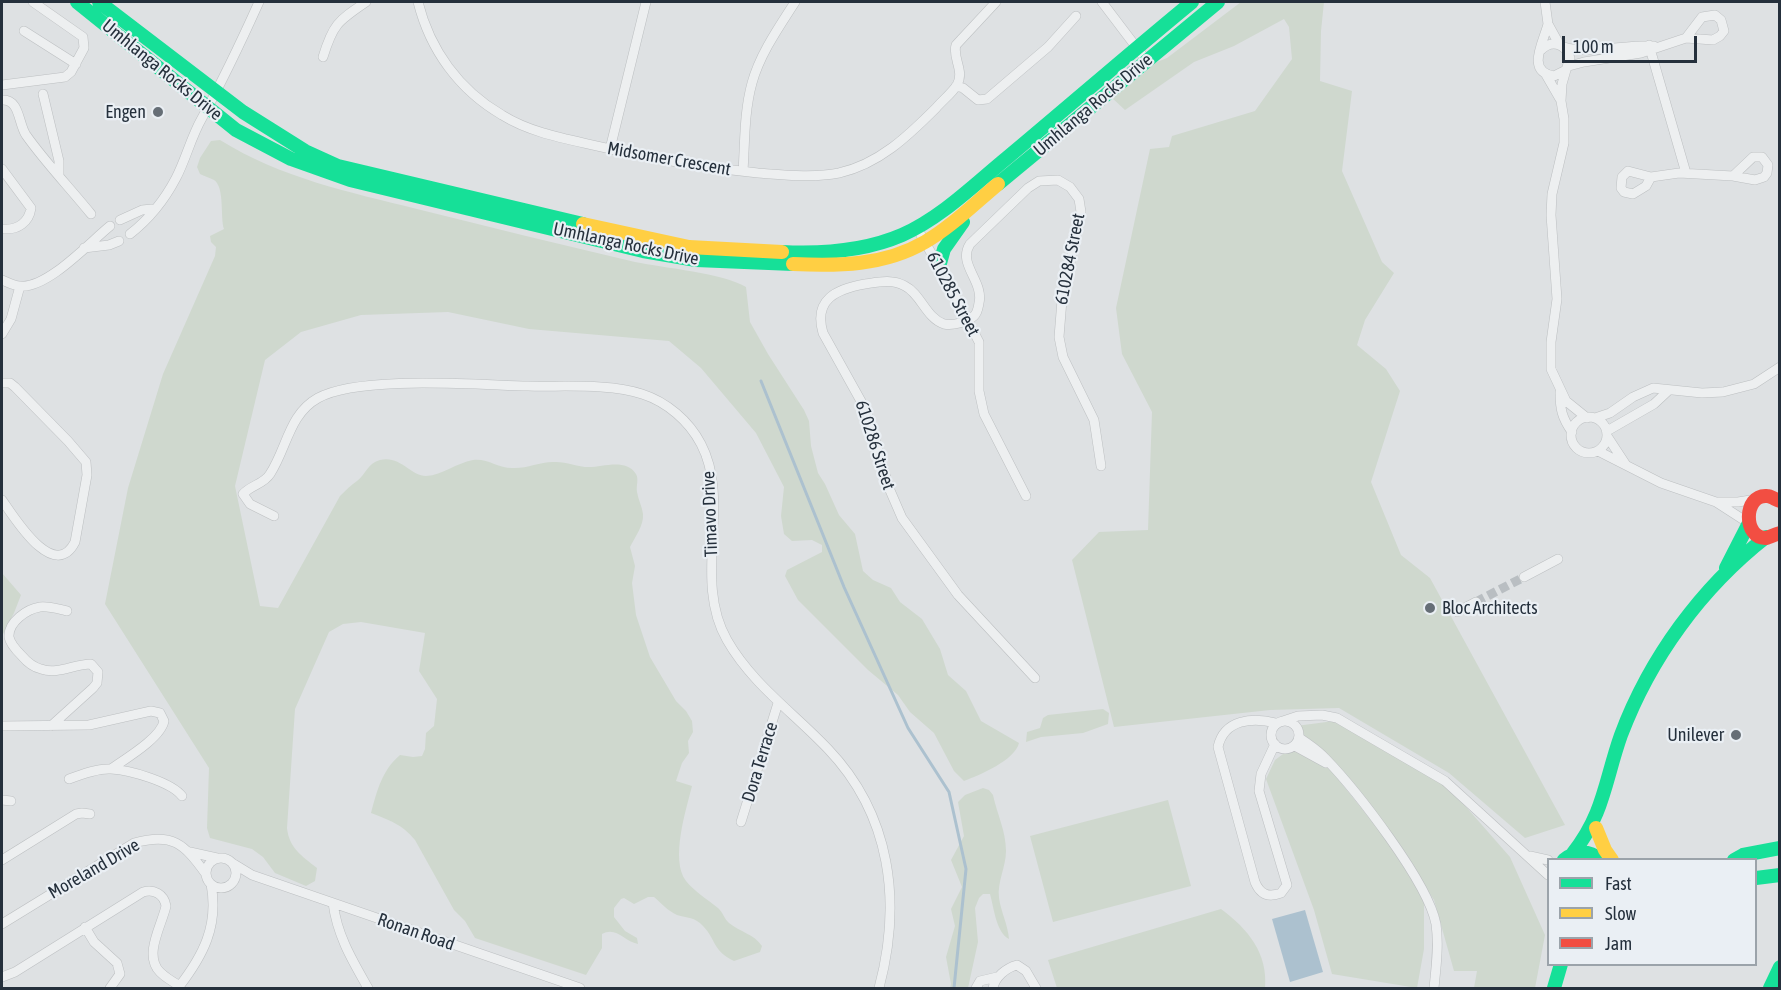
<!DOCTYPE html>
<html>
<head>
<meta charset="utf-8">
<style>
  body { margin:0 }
  #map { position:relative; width:1781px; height:990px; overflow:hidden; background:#dee1e3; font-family:"Asap Condensed",sans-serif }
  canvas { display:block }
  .frame { position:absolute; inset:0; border:3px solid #25303c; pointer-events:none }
  .legend { position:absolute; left:1547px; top:858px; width:210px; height:108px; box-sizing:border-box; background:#eaeff4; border:2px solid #9ba3aa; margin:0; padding:8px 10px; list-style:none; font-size:18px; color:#25303c }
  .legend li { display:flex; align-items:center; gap:12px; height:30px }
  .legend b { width:30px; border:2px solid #9ba3aa }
  .scale { position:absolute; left:1562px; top:36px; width:135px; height:27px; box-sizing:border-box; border:3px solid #25303c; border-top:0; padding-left:8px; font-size:18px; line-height:21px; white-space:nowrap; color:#25303c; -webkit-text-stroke:4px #eaeff4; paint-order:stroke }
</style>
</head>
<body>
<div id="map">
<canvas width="1781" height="990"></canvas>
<div class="frame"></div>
<ul class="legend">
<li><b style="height:8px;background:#16e098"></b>Fast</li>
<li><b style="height:8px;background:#ffcf43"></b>Slow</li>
<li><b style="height:8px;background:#f24e42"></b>Jam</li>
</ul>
<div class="scale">100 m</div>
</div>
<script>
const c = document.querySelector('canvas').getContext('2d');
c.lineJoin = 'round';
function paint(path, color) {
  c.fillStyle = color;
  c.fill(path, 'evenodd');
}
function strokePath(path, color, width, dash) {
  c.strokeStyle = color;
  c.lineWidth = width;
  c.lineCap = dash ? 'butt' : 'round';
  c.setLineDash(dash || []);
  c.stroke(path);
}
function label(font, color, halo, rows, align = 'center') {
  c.font = font + ' "Asap Condensed",sans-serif';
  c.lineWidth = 4.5;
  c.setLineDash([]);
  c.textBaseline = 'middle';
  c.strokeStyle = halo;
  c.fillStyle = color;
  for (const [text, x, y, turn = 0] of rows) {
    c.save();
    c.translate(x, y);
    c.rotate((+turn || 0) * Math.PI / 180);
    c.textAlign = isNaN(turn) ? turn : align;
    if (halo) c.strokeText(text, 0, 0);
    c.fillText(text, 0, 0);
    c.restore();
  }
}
const green = new Path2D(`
  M1241,2h83l-3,29 -1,50 32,10 -10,80 40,91 12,11 -29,47 -8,25 29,24 14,22 -29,91 30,73 29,23 135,247 -40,13 -76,-65 -110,-65 -69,2 -156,17 -42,-167 27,-28 49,-2 4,-118 -30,-58 -6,-46 34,-159 19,-2 3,-11 83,-25 37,-52 -3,-32 -5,-8 -50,27 -40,16 -69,48 -14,-13 26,-23 5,1 10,-11 15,-6z
  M220,140c61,38 129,52 197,69 73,18 145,36 218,53 29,6 88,11 111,25l4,35 18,32 36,56 5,11 2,25 7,27 7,11 14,31 16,19 8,37 10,9 18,8 9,14 22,17 18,30 8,26 18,16 15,30 38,22c-4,17 -39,32 -55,38l-10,-10 -20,-38 -24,-21 -12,-17 -30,-25 -70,-70 -13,-24 2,-6 35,-18v-7l-10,-5 -20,1 -8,-7 -3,-18 3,-29 -28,-54 -55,-65 -32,-27 -140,-12 -81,-17 -87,3 -60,17 -36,28 -30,126 25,120 18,2 62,-112c6,-6 11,-11 17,-15 9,-7 11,-18 23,-21 20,-5 31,16 46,16 17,-1 30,-13 47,-16 14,-2 25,8 39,8 14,1 27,-6 41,-6 12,-1 24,5 36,5 14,0 37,-9 47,7 3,5 0,12 1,18 1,7 5,14 6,22 1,11 -8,23 -13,33l5,19 -3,17 4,32 14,42 26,44 10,10 6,10 1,11 -5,9 1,12 -7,10 -6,18 16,5c-6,24 -22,74 -6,95 9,11 21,18 32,27 5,4 6,11 11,15 11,9 25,11 33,23l-2,6 -26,9c-22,-11 -17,-20 -31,-35 -8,-9 -16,-8 -26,-11 -9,-4 -16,-12 -23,-18h-6l-14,7 -10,-6 -3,1 -7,9v9l11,14 12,7 1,6c-14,-3 -22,-18 -36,-10v14l-16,27 -111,-37 -10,-17 -11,-11 -39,-70c-13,-16 -26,-20 -44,-27 6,-22 11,-43 29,-58l13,2 9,-1 3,-7 1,-16 8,-7 3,-27 -18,-28 6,-38 -64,-11 -18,2 -14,8 -34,77 -8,119c2,20 15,28 30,40l-2,13 -9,5 -31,-13 -12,-16 -11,-8 -42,-11 -3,-10 2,-60 -104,-164 23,-116 35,-114 52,-118 1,-9 -5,-5 -1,-6 14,-7c-4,-11 1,-42 -10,-49 -4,-2 -10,-4 -14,-6l-3,-7 3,-9 11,-17z
  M2,573l19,22 -7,18 -12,23z
  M1103,709l6,4 -1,11 -25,9 -42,4 -15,5 1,-10 13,-4 3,-10 5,-3z
  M1334,721l112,63 64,73 35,78 -10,53h-61l3,-17h-23l-20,-71 -36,-54 -102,-120z
  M1287,751h11l28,13 72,90 26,42v53l-7,39 -85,-14 -18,-64 -48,-131 9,-19z
  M983,788l6,2 4,5c4,19 13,36 13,56 0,16 -9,31 -7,47 2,14 9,27 10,41 -13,-7 -15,-31 -19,-45h-7l-4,4 -4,10 3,34 -10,46h-18l1,-4 -5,-27 9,-31 -4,-17 11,-22 -11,-27 13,-24 -6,-34 7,-7z
  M1168,800l23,86 -138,36 -23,-86z
  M1221,909c27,20 47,44 44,79h-208l-9,-28z`);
const water = new Path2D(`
  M1305,910l18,62 -33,10 -18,-63z`);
const stream = new Path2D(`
  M761,381l83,206 64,141 41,64 17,77 -12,119`);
const streetTunnel = new Path2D(`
  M1476,602l48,-25`);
const street = new Path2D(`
  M418,2c12,48 41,88 84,113 32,20 72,25 108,34 50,11 97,19 148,24 27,2 55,5 81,0 40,-9 69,-37 97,-65 7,-8 16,-15 21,-23 8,-14 -5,-27 -1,-40l40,-43
  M1102,2l44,58
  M1545,2l3,22 11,20
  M24,31l52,33
  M1649,45l37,128
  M1564,47c24,8 63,-3 90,-1
  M1540,51c11,-12 25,-8 30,7l-4,12 -12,6c-29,-4 -10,-35 -6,-52
  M323,57c10,-33 15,-36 43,-55
  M1569,66l15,-4 57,-9 45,-15 27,2 7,-4 4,-5 -3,-11 -6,-5 -13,2 -16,21
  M1566,70l-4,14 -1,17 3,18v24l-12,51 -1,21 6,84 -6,43v27l15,32 21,17
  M1545,73l15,26
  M2,85l63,-8 6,-5 13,-24 -1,-11 -50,-35
  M956,86l7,2 15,12 9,-1 61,-52 28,-31
  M43,94l16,67v14
  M2,100c18,-1 16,23 24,35 19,27 44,53 65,79
  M610,149l36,-147
  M2,169l29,39c-2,14 -13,22 -27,21
  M743,171c2,-29 1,-59 9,-88 8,-29 27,-56 43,-81
  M1651,177l-5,9 -13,8 -9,-2 -3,-4 1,-11 6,-6 23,6 28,-4 54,3 22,4 9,-3 3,-4 1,-8 -6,-8h-9l-20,19
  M120,220l22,-10 10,-1
  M917,228l34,60 28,54v49l5,23 42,82
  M130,234c18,-14 35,-35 46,-56 10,-19 15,-41 26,-60 21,-38 39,-76 57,-116
  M84,248l25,-3 10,-4
  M2,280c5,2 12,6 18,6 27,3 69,-43 90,-60
  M2,334l9,-15 9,-33
  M2,383h8l5,4 53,54 18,21 1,13 -12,67c-21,41 -61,-25 -73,-42
  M1560,392c0,17 2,26 12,40
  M1571 435a18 18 0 1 1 36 0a18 18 0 1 1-36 0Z
  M1595,418l15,-5 23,-16 20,-9 49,5 21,-1 31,-8 26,-17
  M1607,431l47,-27 15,-14
  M1607,436l19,29
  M1598,451l63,32 55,19 31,20
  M1718,502h20l19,-3
  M274,516l-24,-12 -7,-10c8,-9 21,-10 27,-20 17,-26 19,-60 48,-76 41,-23 161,-13 210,-12 33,1 83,-3 114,8 25,8 47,27 59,50 31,59 -9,135 26,196 25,44 67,73 101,109 63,66 74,153 51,239
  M1524,577l34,-18
  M1457,612l19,-10
  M1035,678l-77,-83 -56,-77 -13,-30 -22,-76 -44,-79c-10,-34 14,-44 42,-49 14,-2 27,-5 40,2 16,8 21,32 39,38 9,2 23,-2 30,-8 4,-4 4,-8 5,-13 5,-22 -22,-39 -9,-59l58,-56 11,-7 19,-1 12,7 9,12 2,13 -19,88 -3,37 4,20 31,63 7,46
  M1271 735a14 14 0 1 1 28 0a14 14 0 1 1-28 0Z
  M1283,721l15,-5 24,-1 15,3 17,10 91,53 103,94
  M2,726l87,-1 62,-14 9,2 4,8c-3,17 -39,38 -53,48
  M51,726l42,-38 4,-5 1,-11 -7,-8c-17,0 -33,11 -50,5 -8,-2 -14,-7 -19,-13 -5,-5 -12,-12 -13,-19 -1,-15 18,-28 31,-30 9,-1 18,2 27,4
  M1300,738c8,6 18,12 25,20 31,32 103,124 111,166 3,21 0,44 -2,64
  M1275,744l-14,30 -2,17 28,94 -6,8c-13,5 -21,1 -26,-11l-37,-135c6,-28 35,-30 58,-24
  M1295,746l31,17
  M69,779c13,-5 29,-11 42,-10 19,1 60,13 71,27
  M2,800l9,1
  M741,822l37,-119
  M190,852l27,6
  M1530,856l18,4
  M206 873a15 15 0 1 1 30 0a15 15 0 1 1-30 0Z
  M2,860l74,-46 6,-1 8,1
  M234,864l18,11 328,113
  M333,903c4,32 19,57 35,85
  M2,924l132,-81c39,-11 50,1 72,31
  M85,927l9,15 23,21 3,11 -10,14
  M2,977l13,-5 128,-80c11,-3 21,2 23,14 -4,19 -23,49 -6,66 5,5 13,10 20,14
  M178,988c25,-32 41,-62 33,-104
  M976,988l4,-7 17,-4
  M993,988c2,-11 13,-20 24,-23l9,6 10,17`);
const fast = new Path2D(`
  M77,2l159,128 55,29 59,21 293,71 53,9 97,4
  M99,2l144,110 62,39 33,15 245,58
  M998,184l220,-182
  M782,252c40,2 83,-1 120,-17 39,-17 73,-51 106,-78 61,-51 122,-104 184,-155
  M939,267l5,-18 19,-27
  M1726,568l22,-43
  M1573,853c31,-39 32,-73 48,-118 29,-77 80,-147 145,-198
  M1564,860c12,-10 25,-10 37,0
  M1734,860l9,-5 37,-7
  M1756,878l24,-3
  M1554,988l7,-24
  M1770,988l10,-21`);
const slow = new Path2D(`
  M583,224l106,23 93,5
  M793,264c45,2 91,2 132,-22 26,-15 49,-38 73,-58
  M1596,828l9,22 7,10`);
const jam = new Path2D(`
  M1780,501c-4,-1 -9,-5 -13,-5 -24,-2 -24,43 -1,42 4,-1 10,-4 14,-5`);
const markers = [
  [158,112,6,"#666e76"],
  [1430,608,6,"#666e76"],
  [1736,735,6,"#666e76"]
];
const streetNames = [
  ["Umhlanga Rocks Drive",162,70,39],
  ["Umhlanga Rocks Drive",1093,105,-40],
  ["Midsomer Crescent",669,159,10],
  ["Umhlanga Rocks Drive",626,244,12],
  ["610284 Street",1070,259,-79],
  ["610285 Street",953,294,62],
  ["610286 Street",875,445,72],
  ["Timavo Drive",710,514,-92],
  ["Dora Terrace",760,762,-73],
  ["Moreland Drive",94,869,-30],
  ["Ronan Road",416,932,19]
];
const poiNames = [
  ["Engen",146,112],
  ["Bloc Architects",1442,608,"left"],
  ["Unilever",1724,735]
];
paint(green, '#cfd8ce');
paint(water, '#acc1cf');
strokePath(stream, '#acc1cf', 3);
strokePath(streetTunnel, '#b9bec2', 9, [9, 4.5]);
strokePath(street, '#bcbfc1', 10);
strokePath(street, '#edeff0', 9);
strokePath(fast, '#16e098', 14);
strokePath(slow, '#ffcf43', 14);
strokePath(jam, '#f24e42', 14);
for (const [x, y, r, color] of markers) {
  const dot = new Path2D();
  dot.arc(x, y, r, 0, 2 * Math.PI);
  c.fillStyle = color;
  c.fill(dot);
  strokePath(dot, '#eaeff4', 2);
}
label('18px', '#25303c', '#eaeff4', streetNames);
label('18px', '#25303c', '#eaeff4', poiNames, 'right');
</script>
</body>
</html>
